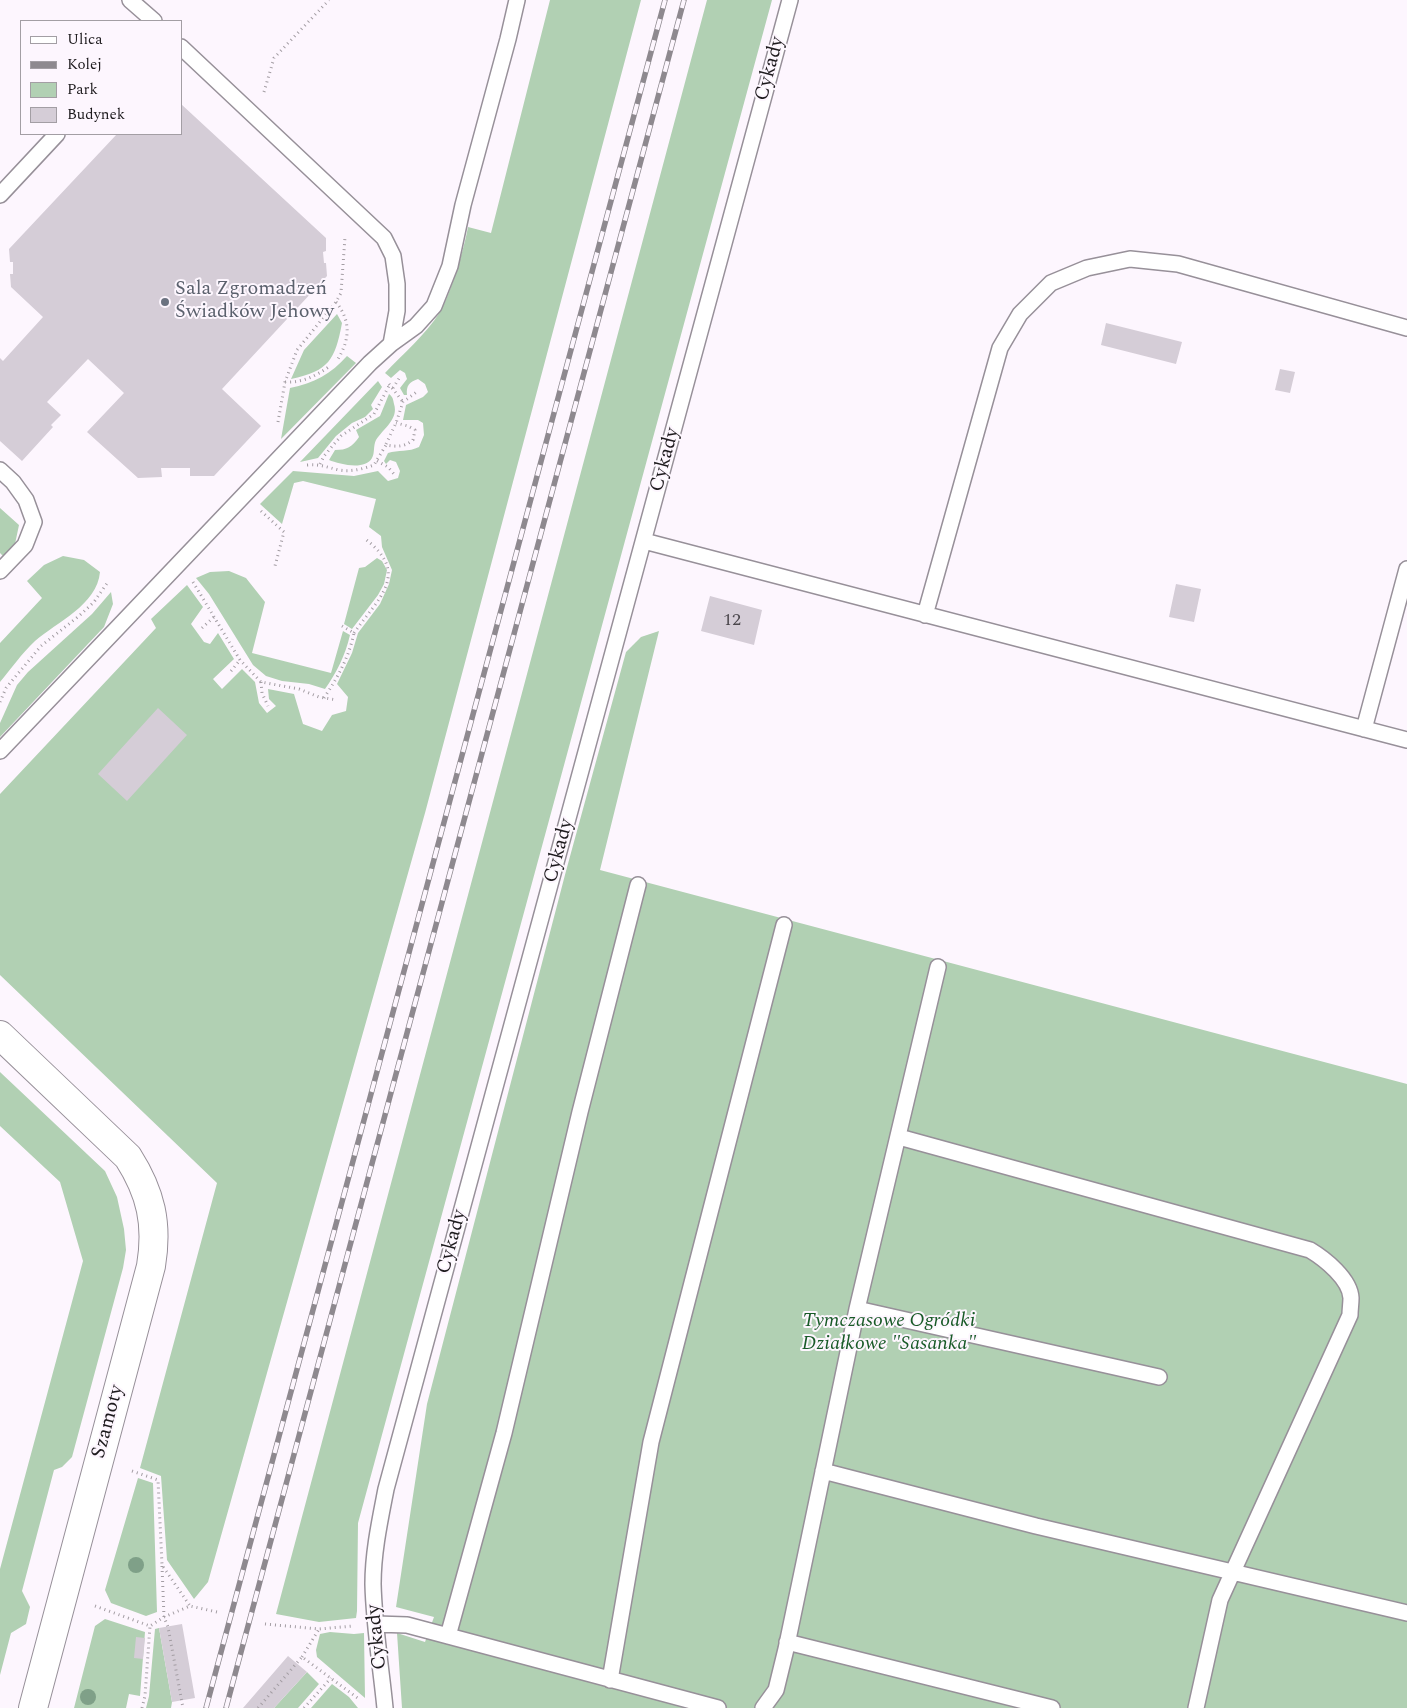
<!DOCTYPE html>
<html>
<head>
<meta charset="utf-8">
<style>
  body { margin:0 }
  #map { position:relative; width:1407px; height:1708px; overflow:hidden; background:#fdf6fe; font-family:Spectral,serif }
  canvas { display:block }
  .legend { position:absolute; left:20px; top:20px; width:162px; height:115px; box-sizing:border-box; background:#fdf6fe; border:1px solid #a39ea4; margin:0; padding:6px 9px; list-style:none; font-size:15px; color:#1d1a1d }
  .legend li { display:flex; align-items:center; gap:10px; height:25px }
  .legend b { width:25px; border:1px solid #a39ea4 }
</style>
</head>
<body>
<div id="map">
<canvas width="1407" height="1708"></canvas>
<ul class="legend">
<li><b style="height:6px;background:#fff"></b>Ulica</li>
<li><b style="height:6px;background:#8e898f"></b>Kolej</li>
<li><b style="height:14px;background:#b1d0b3"></b>Park</li>
<li><b style="height:14px;background:#d5cdd7"></b>Budynek</li>
</ul>
</div>
<script>
const c = document.querySelector('canvas').getContext('2d');
c.lineJoin = 'round';
function paint(path, color) {
  c.fillStyle = color;
  c.fill(path, 'evenodd');
}
function strokePath(path, color, width, dash) {
  c.strokeStyle = color;
  c.lineWidth = width;
  c.lineCap = dash ? 'butt' : 'round';
  c.setLineDash(dash || []);
  c.stroke(path);
}
function label(font, color, halo, rows, align = 'center') {
  c.font = font + ' Spectral,serif';
  c.lineWidth = 4;
  c.setLineDash([]);
  c.textBaseline = 'middle';
  c.strokeStyle = halo;
  c.fillStyle = color;
  for (const [text, x, y, turn = 0] of rows) {
    c.save();
    c.translate(x, y);
    c.rotate((+turn || 0) * Math.PI / 180);
    c.textAlign = isNaN(turn) ? turn : align;
    if (halo) c.strokeText(text, 0, 0);
    c.fillText(text, 0, 0);
    c.restore();
  }
}
const green = new Path2D(`
  M550,0h91l-216,813 -217,769 -14,17 -27,-39 -6,-84 -21,-8 77,-285 -217,-208v-181l156,-166 -5,-9 36,-34 16,22 -12,17 13,18 6,2 8,-11 16,26 -21,20 9,10 20,-20 13,13 4,21 8,10 9,-7 -7,-7 -1,-10 26,5 9,30 19,7 10,-16 14,-4 2,-14 -11,-13 15,-31 6,-20 22,-29 9,-20 3,-14 -10,-23 -1,-11 -12,-9 7,-28 -73,-18 -9,2 -12,41 -22,-20 33,-33 61,5 24,-5 10,10 10,-3 2,-7 -4,-9 -6,-2 -4,4 -2,-3 4,-8c10,-3 21,-1 31,-6l5,-12 -1,-12 -5,-3h-15l3,-15 17,-8 5,-5 -3,-8 -7,-5c-9,3 -12,7 -11,16h-3l-4,-7 7,-9 -2,-6 -5,-3 -9,8 -6,-5c18,-19 41,-39 55,-61 11,-19 24,-63 28,-85l23,6z
  M707,0h65l-414,1523 -1,88 -1,7 -37,4 -43,-8z
  M337,314l5,9c-7,37 -13,48 -51,56l13,-29z
  M347,356l9,7 -75,76 9,-51c24,-5 41,-14 57,-32z
  M378,381l4,6 -11,18 2,4 -8,8 -13,6 -16,13 -18,22 -18,4z
  M389,394c4,3 4,5 5,10 5,15 -11,25 -18,36 -3,6 -1,13 -4,18 -7,13 -33,6 -43,2l6,-10c12,0 17,-3 24,-13l-3,-7 24,-14z
  M0,508l19,17 -4,19 -12,12 -3,-3z
  M63,556l21,4 16,12c-3,33 -43,50 -65,69 -13,12 -24,28 -35,41v-39l42,-45 -15,-17 17,-16z
  M377,558l5,3 5,9 -3,14 -6,11 -26,34 -8,-5 15,-56 6,-1z
  M229,571l17,7 19,24 -13,51 79,20 12,-42 7,4c-5,21 -13,37 -25,54l-16,-5 -27,-3 -16,-5 -13,-11 -44,-71 -13,-16 14,-6z
  M111,592l2,12 -9,23 -104,110v-14l17,-38 11,-13 64,-58z
  M659,631l-59,239 807,214v624h-1005l-5,-75 28,9 9,-25 -38,-10 31,-203 139,-533 60,-219 15,-15z
  M0,1072l105,99 12,26 7,32 2,21 -3,18 -51,189 -10,10 -8,3 -32,121 8,16 -4,17 -15,9 -11,42v-106l83,-308 -23,-79 -60,-56z
  M138,1478l15,5 4,129 -11,4 -35,-13 -6,-13z
  M105,1619l40,13 -5,64 -11,-2 -3,14h-52l21,-82z
  M159,1628l13,74 -1,6h-25l3,-12 6,-67z
  M330,1632l24,2 10,-1 1,65 -48,-41 -1,-7 4,-16z
  M307,1672l12,12 -21,24h-24z
  M332,1684l17,13 9,11h-47z`);
const building = new Path2D(`
  M181,104l145,134v13l-3,1 1,11h2l1,13 -105,113 39,37 -47,50h-24v-8h-29l1,9 -24,1 -51,-46 37,-39 -36,-34 -41,43 14,13 -10,10 2,2 -31,34 -22,-20v-83l3,3 40,-44 -32,-30 -1,-13h3v-12h-3l-1,-13 108,-115h64z
  M1106,323l76,19 -6,22 -75,-19z
  M1280,369l15,3 -5,21 -15,-3z
  M1176,584l25,5 -7,33 -25,-5z
  M710,596l52,14 -8,35 -53,-14z
  M158,708l29,27 -60,66 -29,-27z
  M182,1624l13,74 -23,4 -13,-74z
  M136,1637l9,1 -2,21 -9,-1z
  M288,1656l19,16 -33,36h-31z`);
const path = new Path2D(`
  M264,92l10,-34 55,-58
  M336,302c15,19 14,37 2,57
  M285,382c17,1 31,-6 45,-16
  M389,384l14,18
  M393,388l7,-11
  M278,422l7,-40 12,-32 39,-48 5,-9 4,-56
  M386,444l10,-21 7,-21 15,-11
  M377,461l11,6 6,7
  M320,464l4,-8 17,-20 33,-22 16,-30
  M307,465c13,-1 19,2 32,5 12,2 24,-1 35,-5l12,-20c11,2 18,2 27,-5l2,-10 -7,-4 -12,-3
  M261,511l23,21 -9,34
  M193,582l47,78 21,22 38,7 20,8 18,3
  M202,628l13,-12
  M354,633c24,-35 58,-59 10,-95
  M231,671l9,-11
  M261,682l1,11 6,13
  M324,698c14,-21 25,-41 30,-65l-12,-7
  M0,702l6,-14 35,-42 38,-30 15,-14 14,-20
  M132,1471l26,9 4,85 28,41
  M162,1566l2,51 4,10 15,81
  M95,1606l55,20 14,-9 26,-11 27,6
  M265,1624l54,5 34,-3
  M302,1657l17,-28
  M142,1708l3,-12 5,-70
  M258,1708l44,-51 57,42
  M304,1708l27,-30`);
const lane = new Path2D(`
  M130,0l24,21
  M0,195l57,-61
  M391,344l25,-18 18,-20 16,-40 13,-61 45,-166 9,-39
  M0,470l13,12 13,18 8,22 -9,23 -25,26
  M644,541l763,199
  M925,615l75,-267 20,-34 31,-31 36,-15 43,-9 48,5 229,64
  M1364,729l43,-160
  M0,751l370,-388 21,-19 6,-33v-27l-4,-28 -9,-18 -203,-191
  M899,1137l411,113c15,9 40,29 41,48 0,6 -1,11 -1,17l-130,285 -24,108
  M857,1309l302,68
  M823,1471l213,55 371,87
  M376,1624l31,1 311,83
  M448,1636l56,-203 76,-321 58,-227
  M787,1642l265,66
  M610,1680l41,-238 133,-517
  M385,1708c-4,-41 -11,-82 -12,-124 0,-32 7,-64 13,-95l404,-1489
  M763,1708l13,-18 10,-41 71,-340 81,-342`);
const secondary = new Path2D(`
  M0,1035l128,122c23,36 30,67 23,109l-118,442`);
const rail = new Path2D(`
  M206,1708l459,-1708
  M226,1708l458,-1708`);
const trees = [
  [136,1565],
  [88,1697]
];
const markers = [
  [165,302,5,"#6b7280"]
];
const numberNames = [
  ["12",732,621]
];
const streetNames = [
  ["Cykady",771,69,-75],
  ["Cykady",666,460,-75],
  ["Cykady",560,851,-75],
  ["Cykady",453,1242,-75],
  ["Szamoty",109,1422,-75],
  ["Cykady",378,1637,-96]
];
const worshipNames = [
  ["Sala Zgromadzeń",175,290],
  ["Świadków Jehowy",175,313]
];
const parkNames = [
  ["Tymczasowe Ogródki",889,1322],
  ["Działkowe \"Sasanka\"",889,1345]
];
paint(green, '#b1d0b3');
paint(building, '#d5cdd7');
strokePath(lane, '#979099', 18);
strokePath(secondary, '#979099', 30);
strokePath(path, '#a39da3', 3, [1, 4]);
strokePath(lane, '#fff', 15);
strokePath(secondary, '#fff', 28);
strokePath(rail, '#8e898f', 5.5);
strokePath(rail, '#fdf6fe', 4, [11]);
c.fillStyle = '#7fa088';
for (const [x, y] of trees) {
  c.beginPath();
  c.arc(x, y, 8, 0, 2 * Math.PI);
  c.fill();
}
for (const [x, y, r, color] of markers) {
  const dot = new Path2D();
  dot.arc(x, y, r, 0, 2 * Math.PI);
  c.fillStyle = color;
  c.fill(dot);
  strokePath(dot, '#fdf6fe', 2);
}
label('18px', '#4b474c', null, numberNames);
label('20px', '#1d1a1d', '#fdf6fe', streetNames);
label('20px', '#5b616d', '#fdf6fe', worshipNames, 'left');
label('italic 20px', '#185a27', '#fdf6fe', parkNames);
</script>
</body>
</html>
